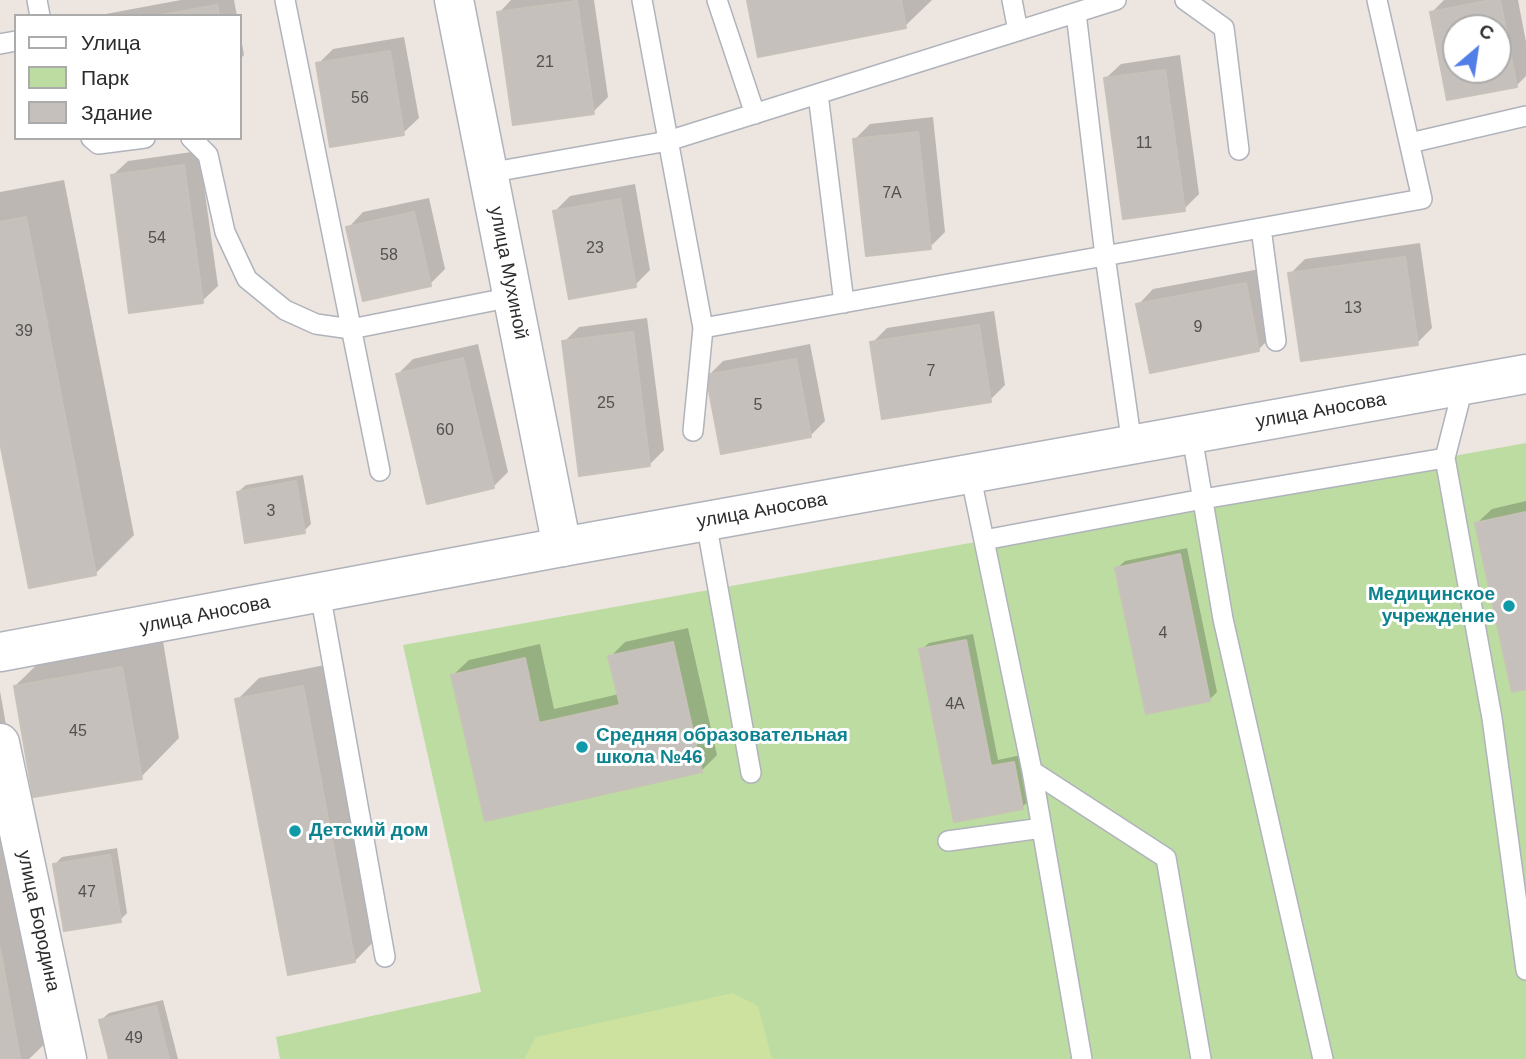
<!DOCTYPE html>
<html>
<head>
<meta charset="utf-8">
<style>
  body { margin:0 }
  #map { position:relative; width:1526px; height:1059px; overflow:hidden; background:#ece5e0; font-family:Arial,sans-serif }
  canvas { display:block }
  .legend { position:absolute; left:14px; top:14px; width:228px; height:126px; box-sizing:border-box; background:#fff; border:2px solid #ababab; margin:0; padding:9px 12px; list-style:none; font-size:21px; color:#2c2c2c }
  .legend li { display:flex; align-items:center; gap:14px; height:35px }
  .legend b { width:35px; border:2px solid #ababab }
  .north { position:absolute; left:1442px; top:14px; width:70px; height:70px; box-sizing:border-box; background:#fff; border:2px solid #ababab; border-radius:50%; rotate:29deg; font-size:19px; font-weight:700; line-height:28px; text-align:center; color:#2c2c2c }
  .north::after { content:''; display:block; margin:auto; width:24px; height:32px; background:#527ee7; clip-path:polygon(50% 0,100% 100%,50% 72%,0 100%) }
</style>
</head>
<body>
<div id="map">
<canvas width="1526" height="1059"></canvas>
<ul class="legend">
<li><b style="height:9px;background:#fff"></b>Улица</li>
<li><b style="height:19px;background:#bddca2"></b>Парк</li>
<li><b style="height:19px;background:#c5c0bb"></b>Здание</li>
</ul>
<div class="north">С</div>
</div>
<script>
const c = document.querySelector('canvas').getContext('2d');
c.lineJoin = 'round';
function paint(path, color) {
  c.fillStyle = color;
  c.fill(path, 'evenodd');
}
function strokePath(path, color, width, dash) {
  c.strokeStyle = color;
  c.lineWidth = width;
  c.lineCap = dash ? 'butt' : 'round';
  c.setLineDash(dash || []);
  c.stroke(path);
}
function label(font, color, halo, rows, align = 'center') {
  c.font = font + ' Arial,sans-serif';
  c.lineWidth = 6;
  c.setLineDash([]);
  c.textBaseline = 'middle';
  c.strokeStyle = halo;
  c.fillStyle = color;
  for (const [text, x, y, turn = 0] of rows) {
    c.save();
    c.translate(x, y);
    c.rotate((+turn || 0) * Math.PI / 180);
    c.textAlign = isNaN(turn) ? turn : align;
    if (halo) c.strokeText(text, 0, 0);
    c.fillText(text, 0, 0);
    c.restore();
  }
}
const green = new Path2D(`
  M1526,443v616h-1246l-4,-22 205,-45 -78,-347z`);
const pitch = new Path2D(`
  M733,993l25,13 14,53h-248l12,-22z`);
const shadow = new Path2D(`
  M181,0h53l3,16h-142z
  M511,0h83l14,97 -15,15 -94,-99z
  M749,0h183l-27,26z
  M1444,0h74l8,42v34l-10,10 -67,12 -17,-86zM1456,28h42v42h-42z
  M240,32l4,23 -4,4z
  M404,37l15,81 -16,15 -85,-69 15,-15z
  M1180,55l19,139 -15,15 -79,-130 16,-15z
  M933,117l12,115 -15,15 -75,-108 15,-15z
  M199,151l19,135 -16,15 -90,-125 16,-15z
  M64,180l70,355 -39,39 -95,-141v-241z
  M635,184l15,86 -15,15 -80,-74 15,-15z
  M429,198l16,71 -15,15 -82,-56 15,-16z
  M1420,243l12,85 -15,15 -127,-69 15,-15z
  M1260,269l13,66 -15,15 -120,-45 15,-16z
  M994,311l11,74 -15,15 -118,-57 15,-15z
  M647,318l17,132 -15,15 -85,-123 15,-15z
  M478,344l30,128 -15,15 -95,-113 15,-15z
  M810,344l15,77 -15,15 -102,-60 15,-15z
  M303,475l8,49 -7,7 -66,-39 8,-7z
  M1526,501v186l-50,-163 16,-15z
  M1187,548l30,144 -7,7 -93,-131 8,-7z
  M688,628l29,127 -15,15 -216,49 -33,-144 16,-15 71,-16 14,65 65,-15 -9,-37 15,-15z
  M161,629l18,109 -38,39 -126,-91 39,-38z
  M973,634l25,126 23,-5 9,45 -8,7 -66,13 -35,-170 8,-7z
  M325,665l52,273 -22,23 -118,-261 22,-22z
  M0,691l60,338 -31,30h-29z
  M117,848l10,65 -7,7 -65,-56 7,-7z
  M163,1000l15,59h-67l-10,-39 8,-7z`);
const building = new Path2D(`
  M747,0h154l5,28 -148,29z
  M1491,0h9l17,87 -70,13 -17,-88zM1456,28h42v42h-42z
  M577,1l17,113 -81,11 -16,-113z
  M217,5l2,11h-62z
  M390,51l14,84 -74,12 -14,-84z
  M1165,70l20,141 -62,8 -19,-141z
  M918,132l13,117 -65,7 -13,-117z
  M184,165l19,138 -74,10 -18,-138z
  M620,199l16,88 -67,12 -16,-88z
  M414,212l17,74 -68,15 -17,-74z
  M26,217l70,358 -67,13 -29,-146v-220z
  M1405,257l13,88 -117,16 -13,-88z
  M1246,283l13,68 -109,22 -14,-69z
  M979,325l12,77 -109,17 -12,-77z
  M633,332l17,134 -71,10 -17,-135z
  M463,358l31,130 -67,16 -31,-130z
  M796,359l15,78 -90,17 -15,-79z
  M296,481l9,52 -60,10 -8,-51z
  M1526,512v177l-14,3 -37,-169z
  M1180,554l30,147 -64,13 -31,-146z
  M966,640l25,126 23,-4 9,47 -69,13 -35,-173z
  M673,642l29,130 -217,49 -34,-146 74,-17 14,65 81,-18 -12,-49z
  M122,667l20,112 -109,18 -19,-111z
  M303,686l52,276 -67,13 -53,-276z
  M110,855l11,67 -57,9 -11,-67z
  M0,948l20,111h-20z
  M156,1006l13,53h-60l-10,-39z`);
const lane = new Path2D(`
  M37,0l3,16
  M285,0l95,471
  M642,0l61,328 719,-129 -45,-199
  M717,0l38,114
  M1012,0l6,31
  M1185,0l39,28 15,122
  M1076,13l29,243 27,189
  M0,44l16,-3
  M818,94l26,209
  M91,138l7,6 47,-6
  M191,138l17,17 17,77 22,47 38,31 31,14 35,5 161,-32
  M1410,143l116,-27
  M488,173l180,-32 448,-141
  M1261,228l15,113
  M693,431l10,-103
  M1194,448l29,171 100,440
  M1445,458l47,260 34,252
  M970,473l62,298 50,288
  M705,516l46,257
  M984,540l219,-41 242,-41 14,-55
  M320,593l65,364
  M1032,771l134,87 35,201
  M948,841l94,-13`);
const street = new Path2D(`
  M0,652l562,-105
  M0,743l67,316`);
const secondary = new Path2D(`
  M454,0l108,547 964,-173`);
const markers = [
  [1509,606,7,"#0f9aa8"],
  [582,747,7,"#0f9aa8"],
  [295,831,7,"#0f9aa8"]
];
const numberNames = [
  ["21",545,63],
  ["56",360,99],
  ["11",1144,144],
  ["7А",892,194],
  ["54",157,239],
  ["23",595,249],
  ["58",389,256],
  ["13",1353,309],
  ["9",1198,328],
  ["39",24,332],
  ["7",931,372],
  ["25",606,404],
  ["5",758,406],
  ["60",445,431],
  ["3",271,512],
  ["4",1163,634],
  ["4А",955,705],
  ["45",78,732],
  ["47",87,893],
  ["49",134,1039]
];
const streetNames = [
  ["улица Мухиной",508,273,79],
  ["улица Аносова",1321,411,-10],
  ["улица Аносова",762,511,-10],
  ["улица Аносова",205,615,-11],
  ["улица Бородина",38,921,78]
];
const cultureNames = [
  ["Медицинское",1495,595,"right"],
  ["учреждение",1495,617,"right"],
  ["Средняя образовательная",596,736],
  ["школа №46",596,758],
  ["Детский дом",309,831]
];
paint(green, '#bddca2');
paint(pitch, '#cde29f');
paint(shadow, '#0003');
paint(building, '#c5c0bb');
strokePath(building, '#c7c1b9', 2);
strokePath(lane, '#b0b3bb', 22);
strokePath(street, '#b0b3bb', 41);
strokePath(secondary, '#b0b3bb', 41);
strokePath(lane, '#fff', 19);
strokePath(street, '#fff', 38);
strokePath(secondary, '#fff', 38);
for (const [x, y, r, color] of markers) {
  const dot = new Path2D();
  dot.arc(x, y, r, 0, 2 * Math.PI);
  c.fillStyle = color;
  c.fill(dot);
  strokePath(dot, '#fff', 2.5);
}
label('16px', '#525150', null, numberNames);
label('19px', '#2c2c2c', '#fff', streetNames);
label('bold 19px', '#0d838f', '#fff', cultureNames, 'left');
</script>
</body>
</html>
